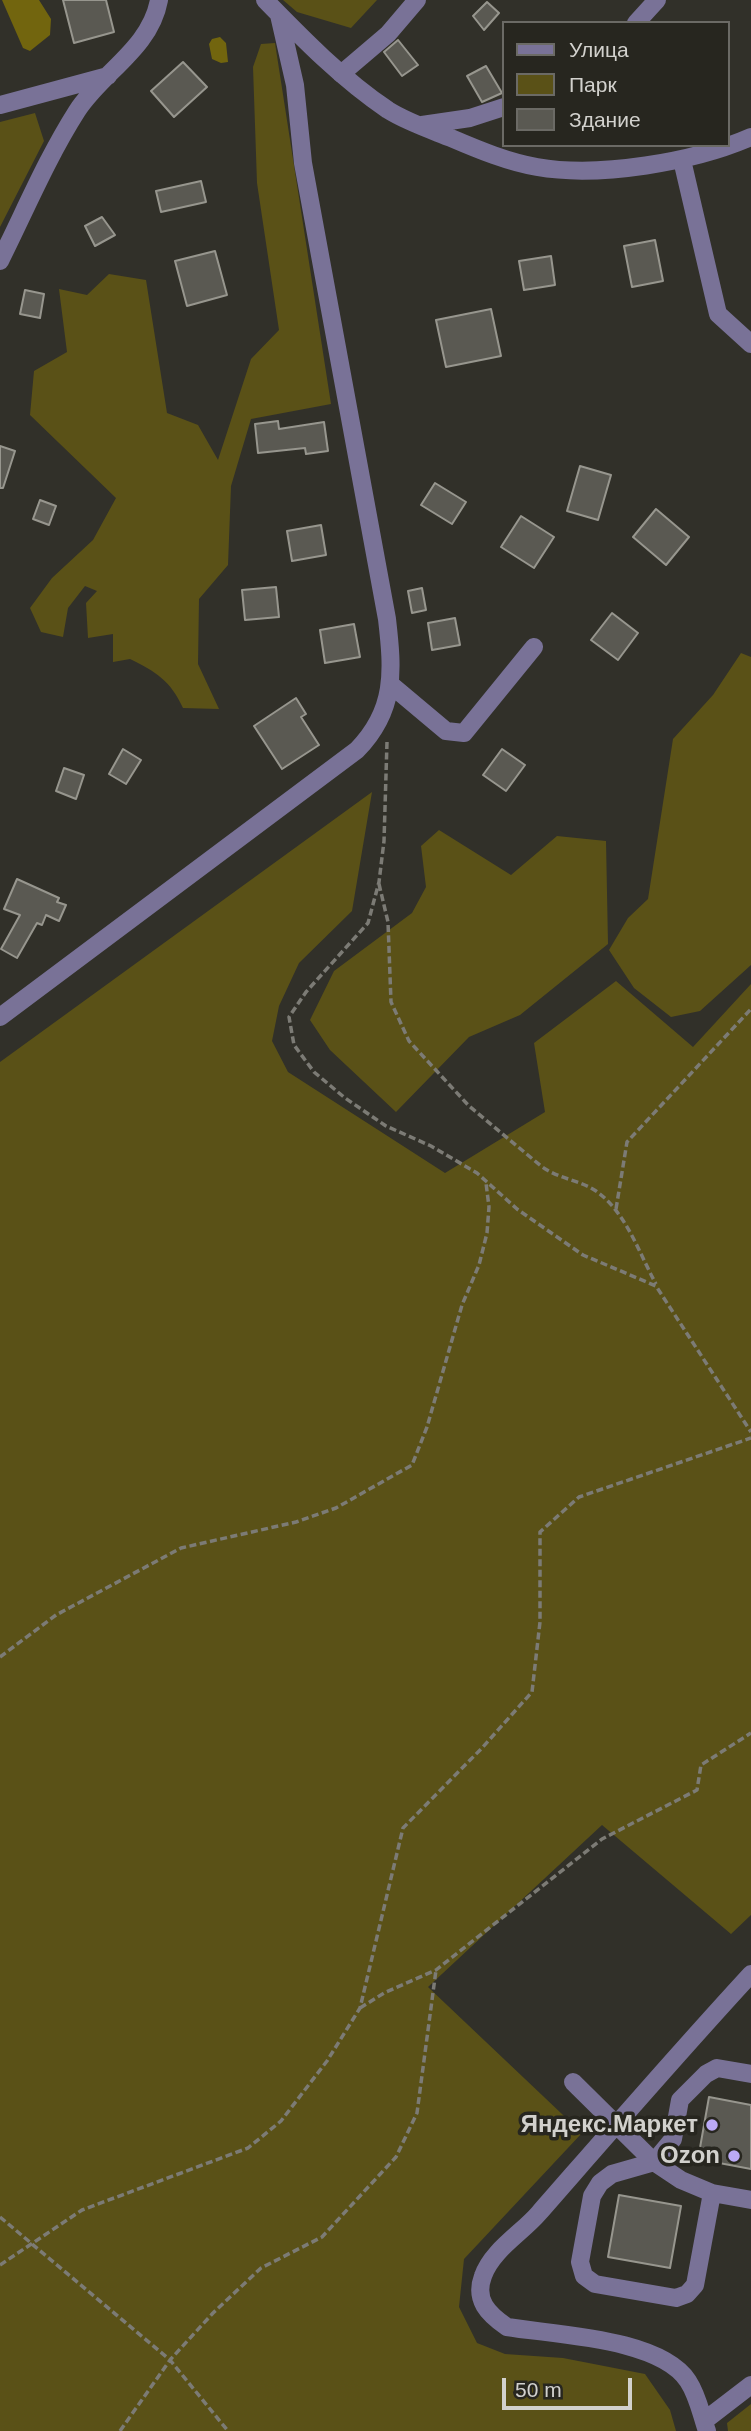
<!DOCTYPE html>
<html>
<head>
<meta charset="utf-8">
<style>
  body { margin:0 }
  #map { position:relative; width:751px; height:2431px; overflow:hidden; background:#313029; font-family:Arial,sans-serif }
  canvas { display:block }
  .legend { position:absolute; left:502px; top:21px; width:228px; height:126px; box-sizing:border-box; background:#27261f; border:2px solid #6b6a65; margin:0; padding:9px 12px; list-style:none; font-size:21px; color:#d2d1cd }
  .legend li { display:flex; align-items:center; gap:14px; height:35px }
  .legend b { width:35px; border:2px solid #6b6a65 }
  .scale { position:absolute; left:502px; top:2378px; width:130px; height:32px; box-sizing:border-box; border:4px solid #d2d1cd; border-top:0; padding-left:9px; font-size:21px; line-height:24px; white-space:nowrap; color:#d2d1cd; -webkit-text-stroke:5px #27261f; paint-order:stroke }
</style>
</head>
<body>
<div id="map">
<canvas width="751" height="2431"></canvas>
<ul class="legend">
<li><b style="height:9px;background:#797297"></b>Улица</li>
<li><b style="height:19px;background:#5a5117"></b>Парк</li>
<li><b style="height:19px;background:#5a5952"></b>Здание</li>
</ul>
<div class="scale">50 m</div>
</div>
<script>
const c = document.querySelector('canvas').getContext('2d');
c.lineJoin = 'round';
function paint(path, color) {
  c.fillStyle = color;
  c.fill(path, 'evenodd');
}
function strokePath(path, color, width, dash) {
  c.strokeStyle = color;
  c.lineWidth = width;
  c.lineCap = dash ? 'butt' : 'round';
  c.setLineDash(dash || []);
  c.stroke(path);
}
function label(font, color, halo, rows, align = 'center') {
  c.font = font + ' Arial,sans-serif';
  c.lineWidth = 7;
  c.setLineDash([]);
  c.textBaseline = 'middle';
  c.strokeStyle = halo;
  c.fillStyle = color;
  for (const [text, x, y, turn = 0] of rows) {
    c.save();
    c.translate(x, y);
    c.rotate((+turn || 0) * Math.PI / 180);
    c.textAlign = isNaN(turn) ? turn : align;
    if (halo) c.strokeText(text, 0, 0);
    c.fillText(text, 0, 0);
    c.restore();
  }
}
const green = new Path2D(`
  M283,0h94l-26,28 -54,-16z
  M275,43l56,361 -80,15 -20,67 -3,79 -29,34 -1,65 21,45 -36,-1c-12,-27 -28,-37 -53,-49l-17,3v-28l-25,4 -2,-35 11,-12 -12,-5 -17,22 -5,29 -22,-5 -11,-24 22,-30 41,-38 23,-42 -86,-83 4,-44 33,-19 -8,-63 28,6 22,-21 37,6 21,133 31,12 20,35 33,-101 28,-29 -22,-147 -4,-116 8,-23z
  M35,113l9,28 -44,86v-105z
  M741,653l10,4v308l-51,46 -29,6 -37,-29 -25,-38 19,-32 20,-19 25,-160 40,-44z
  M372,792l-20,119 -53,52 -20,43 -7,35 16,31 157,101 100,-61 -11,-69 82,-62 77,66 58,-63v931l-20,19 -129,-109 -174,162 154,146 -118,126 -5,48 18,36 28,11 58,4 82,16 25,36 6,21h-676v-1369z
  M439,830l72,45 46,-39 49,5 2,103 -88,71 -51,22 -73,75 -66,-62 -20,-30 24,-49 78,-58 14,-26 -5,-41z
  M751,2404v27h-23l-1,-8z`);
const water = new Path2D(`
  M39,0l12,19 -1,16 -20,16 -7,-3 -21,-48z
  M220,37l6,6 2,19 -7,1 -9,-4 -3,-15 3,-5z`);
const building = new Path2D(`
  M63,0h43l8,32 -40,11z
  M487,2l12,11 -15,17 -11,-14z
  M398,40l20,25 -16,11 -18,-24z
  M183,62l24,25 -33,30 -23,-26z
  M486,66l16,27 -20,9 -15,-26z
  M201,181l5,21 -45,10 -5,-21z
  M102,217l13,18 -20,11 -10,-20z
  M655,240l8,41 -31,6 -8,-41z
  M215,251l12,44 -40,11 -12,-45z
  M551,256l4,29 -31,5 -5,-29z
  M25,290l19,4 -4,24 -20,-4z
  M491,309l10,47 -55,11 -10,-47z
  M278,421l1,8 45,-7 4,29 -22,3 -1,-6 -47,5 -3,-29z
  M0,446l15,5 -12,37h-3z
  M580,466l31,9 -13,45 -31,-9z
  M435,483l31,19 -14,22 -31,-19z
  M40,500l16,6 -7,19 -16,-6z
  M656,509l33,28 -23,28 -33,-28z
  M521,516l33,21 -20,31 -33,-21z
  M321,525l5,30 -34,6 -5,-30z
  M276,587l3,30 -34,3 -3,-30z
  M422,588l4,22 -14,3 -4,-22z
  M612,613l26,20 -20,27 -27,-20z
  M455,618l5,27 -28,5 -4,-27z
  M354,624l6,33 -35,6 -5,-33z
  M296,698l10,16 -5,3 18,28 -37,24 -28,-43z
  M123,749l18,11 -15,24 -17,-10z
  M502,749l23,16 -19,26 -23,-16z
  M64,768l20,7 -8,24 -20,-8z
  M17,879l42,19 -2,4 9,3 -7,16 -13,-6 -4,10 -5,-2 -20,35 -16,-9 19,-34 -16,-6z
  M709,2097l42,8v64l-53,-10z
  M619,2195l62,11 -11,62 -62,-11z`);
const path = new Path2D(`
  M387,742l-3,99 -5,41 -11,41 -62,69 -17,25 5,28 20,27 31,26 41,28 45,20 46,27 40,36 66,46 73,31 95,146
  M379,884l9,38 3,80 18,39 60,65 72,60c17,13 39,14 55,25 30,21 43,62 60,93
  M616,1209l11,-67 124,-133
  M0,1657l56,-42 125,-67 115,-26 40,-14 76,-43 15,-38 35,-122 17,-40 8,-32 2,-26 -3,-24
  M360,2008l24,-15 52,-23 166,-131 95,-49 4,-25 50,-32
  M0,2217l170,143 58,71
  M0,2265l82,-55 166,-62 33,-27 46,-60 33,-53 43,-180 79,-80 50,-56 8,-70v-90l39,-35 172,-59
  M120,2431l50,-71 43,-47 48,-45 61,-31 74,-80 21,-44 19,-143`);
const minor = new Path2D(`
  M265,0c38,39 77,79 123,110 19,12 43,20 63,28 28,12 57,24 86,29 62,11 157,-5 214,-30
  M636,23l21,-23
  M341,74l47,-40 29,-34
  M0,105l108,-29
  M422,125l48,-7 34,-11
  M682,160l36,154 33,30
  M0,261c25,-50 47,-103 77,-150 25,-39 73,-62 82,-111
  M390,684l56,47 18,2 70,-86
  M0,1017l357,-267c39,-40 36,-79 30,-131l-84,-456 -8,-78 -16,-70
  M573,2082l81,80 27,18 31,13 39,7
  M712,2193l-17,92 -8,9 -11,4 -81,-14 -11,-8 -4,-14 12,-66 8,-13 12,-9 42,-12 19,-23 7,-39 26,-26 11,-6 34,6
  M704,2421l47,-36
  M707,2431c-6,-17 -9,-35 -19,-50 -28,-43 -133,-46 -181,-54 -19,-13 -33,-27 -24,-51 9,-26 39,-43 56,-63 70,-80 140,-161 212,-239`);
const markers = [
  [712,2125,7,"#bbaaf6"],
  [734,2156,7,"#bbaaf6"]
];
const poiNames = [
  ["Яндекс.Маркет",698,2125],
  ["Ozon",720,2156]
];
paint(green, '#5a5117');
paint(water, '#72650e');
paint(building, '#5a5952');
strokePath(building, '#97968e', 2);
strokePath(path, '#7c7b75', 3.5, [7, 3.5]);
strokePath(minor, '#797297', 18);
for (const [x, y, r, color] of markers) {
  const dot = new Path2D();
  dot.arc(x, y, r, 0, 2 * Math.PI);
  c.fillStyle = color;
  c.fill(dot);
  strokePath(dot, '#27261f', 2.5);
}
label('bold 24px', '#d2d1cd', '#27261f', poiNames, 'right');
</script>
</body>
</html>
